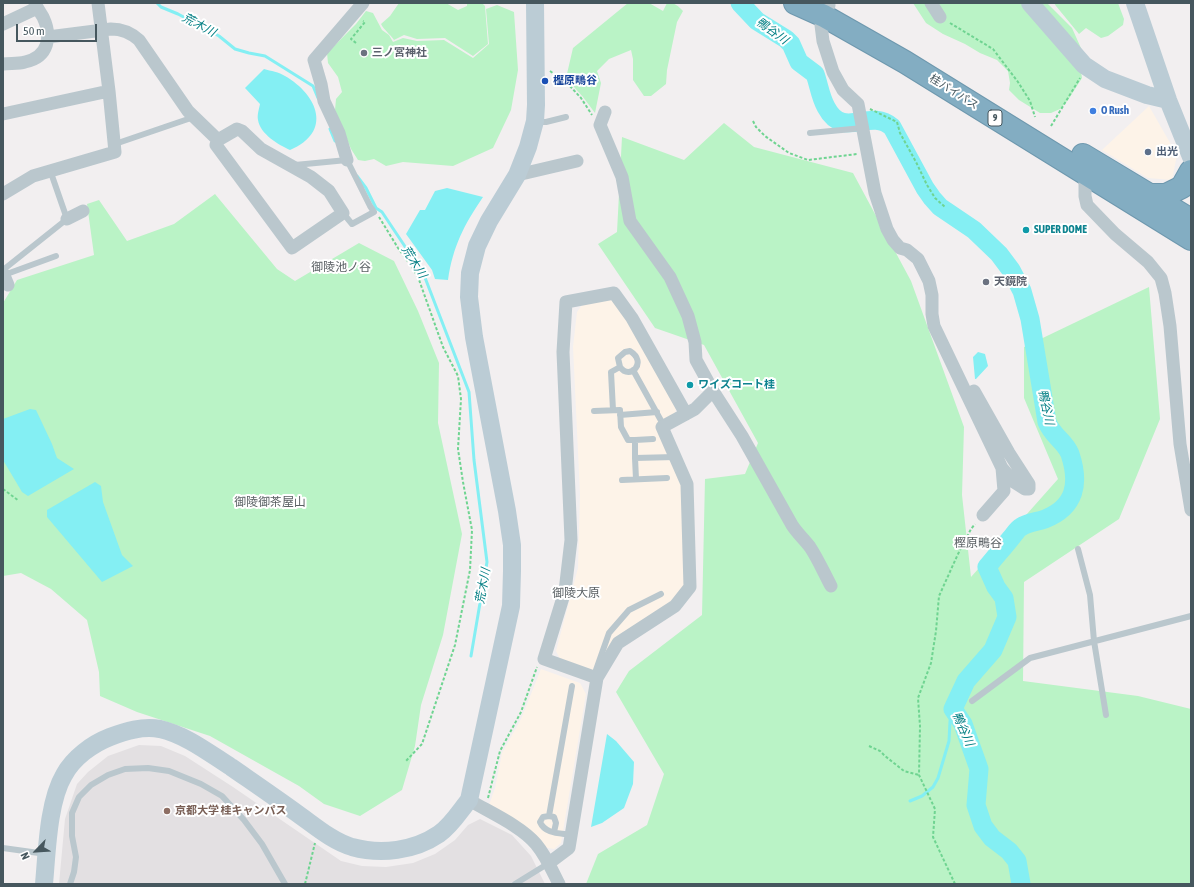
<!DOCTYPE html>
<html>
<head>
<meta charset="utf-8">
<style>
  body { margin:0 }
  #map { position:relative; width:1194px; height:887px; overflow:hidden; background:#f2eff0; font-family:"Asap Condensed",sans-serif }
  canvas { display:block }
  .frame { position:absolute; inset:0; border:4px solid #46575e; pointer-events:none }
  .north { position:absolute; left:16px; top:831px; width:40px; height:40px; -webkit-text-stroke:3px #fff; paint-order:stroke; rotate:245deg; font-size:11px; font-weight:700; line-height:16px; text-align:center; color:#46575e }
  .north::after { content:''; display:block; margin:auto; width:14px; height:18px; background:#46575e; clip-path:polygon(50% 0,100% 100%,50% 72%,0 100%) }
  .scale { position:absolute; left:16px; top:24px; width:81px; height:18px; box-sizing:border-box; border:2px solid #46575e; border-top:0; padding-left:5px; font-size:12px; line-height:14px; white-space:nowrap; color:#46575e; -webkit-text-stroke:3px #fff; paint-order:stroke }
</style>
</head>
<body>
<div id="map">
<canvas width="1194" height="887"></canvas>
<div class="frame"></div>
<div class="north">N</div>
<div class="scale">50 m</div>
</div>
<script>
const c = document.querySelector('canvas').getContext('2d');
c.lineJoin = 'round';
function paint(path, color) {
  c.fillStyle = color;
  c.fill(path, 'evenodd');
}
function strokePath(path, color, width, dash) {
  c.strokeStyle = color;
  c.lineWidth = width;
  c.lineCap = dash ? 'butt' : 'round';
  c.setLineDash(dash || []);
  c.stroke(path);
}
function label(font, color, halo, rows, align = 'center') {
  c.font = font + ' "Asap Condensed","Noto Sans JP",sans-serif';
  c.lineWidth = 4;
  c.setLineDash([]);
  c.textBaseline = 'middle';
  c.strokeStyle = halo;
  c.fillStyle = color;
  for (const [text, x, y, turn = 0] of rows) {
    c.save();
    c.translate(x, y);
    c.rotate((+turn || 0) * Math.PI / 180);
    c.textAlign = isNaN(turn) ? turn : align;
    if (halo) c.strokeText(text, 0, 0);
    c.fillText(text, 0, 0);
    c.restore();
  }
}
const commercial = new Path2D(`
  M1149,106l28,49 -5,25 -24,-2 -46,-28z
  M608,299l8,3 60,106 -1,7 -17,11 25,63 2,98 -10,15 -76,66 -9,4 -29,-11 -5,-10 22,-83 2,-74 -7,-147 4,-35 5,-7z
  M541,669l39,14 6,11 -25,149 -7,6 -11,-2 -54,-42 6,-17 7,-35 19,-34z`);
const education = new Path2D(`
  M139,745l22,1 24,10 48,31 108,74 21,5 24,1 27,-4 22,-9 20,-14 13,-15 12,-6 32,16 19,21 14,28h-486l6,-65 12,-35 11,-12 20,-16z`);
const green = new Path2D(`
  M399,3h47l12,7 9,-4v-3h15l3,3 3,38 -15,12 -28,-18 -28,1 -13,-4 -10,5c-4,-6 -10,-10 -13,-16l9,-8z
  M628,3h21l14,8 4,-8c7,-1 11,3 16,8l-6,11 -10,48 -1,14 -15,12h-7l-11,-16v-21l-2,-9 -22,9 -12,12 4,12 -6,30 -12,-16 -17,-19 7,-30z
  M913,3h134l25,25 13,29 -4,14 1,7 -14,22 -8,9 -9,4h-11l-21,-13 -10,-10 1,-7 -2,-12 -11,-11 -17,-7 -15,-9 -22,-10 -17,-11z
  M1054,3h64l6,16 -1,6 -15,11 -7,2 -15,-10 -7,6 -23,-28z
  M497,5l17,7 4,58 -7,40 -18,38 -40,18 -50,-4 -17,4 -12,-7 -9,2 -7,-1 -7,-11 -16,-39 1,-11 6,-7 -4,-15 -10,-14 -1,-10 29,-29 10,-13 7,2 9,17 7,5 4,7 10,-4 14,3 27,-1 29,18 16,-14 -3,-35z
  M724,123l30,24 99,26 58,108 53,146 -2,68 9,82 87,-98 -34,-81v-51l125,-60 11,132 -41,100 -95,63 -1,99 115,15 53,13v175h-605l12,-30 49,-29 17,-51 -48,-82 13,-21 73,-56 3,-136 40,-5 13,-31 -54,-98 -49,-17 -57,-84 19,-12 5,-95 62,23z
  M215,194l62,75 18,12 64,-38 35,18 24,50 21,52 -1,60 24,111 -19,101 -22,70 -6,41 -13,44 -42,26 -36,-12 -25,-18 -89,-50 -73,-24 -37,-16 -1,-24 -12,-52 -36,-31 -30,-16 -18,3v-273l14,-23 77,-25 -7,-51 12,-4 28,41 47,-17z`);
const water = new Path2D(`
  M264,69c7,2 15,3 21,7 33,19 48,56 5,74 -11,-5 -30,-16 -32,-30 -1,-5 1,-11 2,-16l-15,-16z
  M447,188l36,9c-19,28 -30,49 -35,83l-13,-1 -3,-9 -26,-36 14,-24h5l10,-19z
  M978,352l7,2 3,12 -12,13h-1l-2,-22z
  M30,409l6,1 16,34 5,14 17,11 -46,27 -6,-4 -19,-32v-41z
  M95,482l6,4 2,16 19,53 11,11 -31,16 -55,-65v-7z
  M607,734l9,7 18,21 -1,22 -9,24 -22,15 -11,4z`);
const stream = new Path2D(`
  M157,3l4,4 17,7 41,22 16,13 14,4 16,3 48,30 5,12
  M330,129l5,12
  M357,176l9,12 10,20 6,4 42,63 45,117 5,68 13,102 -16,94
  M910,801l12,-5 11,-9 5,-9 11,-37 1,-20 3,-12`);
const river = new Path2D(`
  M740,3l17,18 29,18 5,5 8,18 16,12c4,11 5,22 11,33 18,34 43,0 66,20l33,61 7,10 8,9 34,23 25,24 12,16 11,21 8,28 17,103c6,15 18,19 23,32 10,30 5,53 -25,65 -8,3 -17,3 -24,8 -4,2 -7,8 -10,11 -8,10 -16,19 -24,29l9,20 8,11 3,19 -14,33 -27,31 -13,28 10,15 16,45 -3,36 7,21 9,12 17,13 8,10 4,23`);
const path = new Path2D(`
  M950,23l43,26 25,33 12,19 5,16
  M356,43l-5,-4 14,-17 -2,-1
  M550,71l19,14 12,13 11,17
  M870,109l27,13 3,11 16,29 11,23 8,13 10,9
  M753,121l3,6 9,9 24,17 19,7 49,-6
  M1051,126l29,-48
  M379,217l19,31 14,19 6,10 25,70 15,29 3,23 -3,50 5,33 9,48 -2,40 -15,75 -33,99 -17,18
  M3,489l16,12
  M869,746l11,5 5,5 19,15 15,4
  M488,798l12,-47 21,-39 16,-45
  M305,884l10,-41
  M955,884l-22,-47 2,-28 -16,-34 1,-49 -2,-28 13,-35 5,-32 3,-35 19,-42 13,-25 4,-5`);
const lane = new Path2D(`
  M536,122h10l20,-5
  M810,133l53,-5
  M115,144l79,-27
  M295,165l52,-5 23,46 4,6 -22,12 -9,-11
  M3,270l64,-51 -17,-49
  M4,275l52,-19
  M633,370l31,56
  M613,410l-2,-38 9,-5c10,14 28,-5 10,-16l-5,1 -7,6 2,9
  M594,411l26,-1 1,17 7,13h7v18l40,-1
  M620,415l37,-3
  M635,440l18,-1
  M635,458l1,21
  M622,480l45,-2
  M1078,549l12,46 4,46 12,74
  M596,670l13,-37 20,-23 32,-16
  M972,701l58,-43 161,-42
  M549,816l5,1 2,6 -2,9
  M571,835c-11,-2 -26,-1 -31,-13l3,-5 6,-1 23,-130
  M3,848l43,6
  M70,884l4,-12 2,-15 -4,-21v-23l7,-16 12,-12 17,-10 17,-6 23,-1 21,3 32,13 21,12 22,24 18,24 23,40
  M515,884l34,-21`);
const street = new Path2D(`
  M931,3l9,14
  M829,5l-8,20 2,16 10,31 10,18 15,14 17,89 12,36 6,11 7,8 7,2 11,9 11,22 3,14v19l2,12 68,142 2,23 -21,24
  M3,24l34,-16
  M48,37l63,-8c11,0 19,3 28,11l49,71 30,29 -2,5 76,103 51,-35 -14,-22 -18,-14 -50,-28 -19,-18 -5,-2 -19,11
  M3,64c7,-1 15,0 22,-2 24,-5 27,-26 18,-45 -3,-5 -6,-9 -8,-14
  M605,112l-5,13 22,52 8,44 40,56 18,39 7,26 1,18 17,31 29,45 50,89c5,8 12,14 18,22 8,12 14,26 21,39
  M3,114l106,-23
  M347,160l-8,-27 -15,-32 -3,-17 -7,-24 49,-57
  M1087,174l-2,9v13l2,9 28,29 33,28 13,16 4,15 5,33 10,118 11,66
  M517,175l60,-14
  M3,194l30,-18 82,-24 -6,-61 -11,-88
  M67,219l16,-8
  M3,273l5,12
  M974,391l35,62 20,31v5h-4l-11,-7 -12,-14
  M597,678l-53,-19 21,-68 6,-51 -8,-188 3,-50 48,-9 18,25 54,96
  M469,800c20,12 52,26 67,44 10,12 16,26 23,40
  M549,863l20,-15 28,-170 21,-35 57,-37 15,-19 -3,-103 -25,-57 33,-18 18,-18`);
const secondary = new Path2D(`
  M1030,3l54,62 21,14 42,16 21,5
  M1135,3l33,97 23,57
  M44,884c3,-32 4,-82 20,-109 9,-17 28,-31 46,-38 16,-6 32,-11 50,-8 26,6 49,24 71,38 23,16 45,31 67,47 17,12 34,27 54,33 29,8 62,4 87,-13 12,-8 21,-23 30,-34l42,-194 1,-35v-26l-5,-34 -33,-174 -5,-40 1,-24 7,-27 12,-25 28,-46 11,-28 7,-26 1,-16 -1,-102`);
const highway = new Path2D(`
  M795,3l29,13 81,46 286,177
  M1083,155l108,65
  M1151,195h15l16,-8 9,-16`);
const markers = [
  [364,53,4,"#6b7280"],
  [545,81,4,"#1a4fb4"],
  [1093,111,4,"#3f7fe0"],
  [1148,152,4,"#5c6f8a"],
  [1026,230,4,"#0f9aa8"],
  [986,282,4,"#6b7280"],
  [690,385,4,"#0f9aa8"],
  [167,811,4,"#8d6e63"]
];
const shields = [
  [995,118,14]
];
const shieldNames = [
  ["9",995,118]
];
const worshipNames = [
  ["三ノ宮神社",372,53],
  ["天鏡院",994,282]
];
const transitNames = [
  ["樫原鴫谷",553,81]
];
const streetNames = [
  ["桂バイパス",954,92,32]
];
const shopNames = [
  ["O Rush",1101,111]
];
const serviceNames = [
  ["出光",1156,152]
];
const cultureNames = [
  ["SUPER DOME",1034,230],
  ["ワイズコート桂",698,385]
];
const educationNames = [
  ["京都大学 桂キャンパス",175,811]
];
const waterNames = [
  ["荒木川",199,25,28],
  ["鴨谷川",772,31,36],
  ["荒木川",414,262,58],
  ["鴨谷川",1046,407,78],
  ["荒木川",483,586,-80],
  ["鴨谷川",963,729,66]
];
const neighbourhoodNames = [
  ["御陵池ノ谷",341,267],
  ["御陵御茶屋山",270,502],
  ["樫原鴫谷",978,543],
  ["御陵大原",576,593]
];
paint(commercial, '#fdf3e8');
paint(education, '#e3e0e2');
paint(green, '#baf3c6');
paint(water, '#84eff3');
strokePath(stream, '#84eff3', 3);
strokePath(river, '#84eff3', 19);
strokePath(highway, '#6e98ae', 24);
strokePath(path, '#6fd491', 2, [3, 2]);
strokePath(lane, '#bac7cd', 6);
strokePath(street, '#bac7cd', 13);
strokePath(secondary, '#bbccd5', 18);
strokePath(highway, '#83adc2', 22);
for (const [x, y, r, color] of markers) {
  const dot = new Path2D();
  dot.arc(x, y, r, 0, 2 * Math.PI);
  c.fillStyle = color;
  c.fill(dot);
  strokePath(dot, '#fff', 1.5);
}
for (const [x, y, w] of shields) {
  const box = new Path2D();
  box.roundRect(x - w / 2, y - 8, w, 16, 3);
  c.fillStyle = '#fff';
  c.fill(box);
  strokePath(box, '#46575e', 1);
}
label('bold 10px', '#46575e', null, shieldNames);
label('bold 11px', '#5b616d', '#fff', worshipNames, 'left');
label('bold 11px', '#164399', '#fff', transitNames, 'left');
label('11px', '#46575e', '#fff', streetNames);
label('bold 11px', '#366cbe', '#fff', shopNames, 'left');
label('bold 11px', '#4e5e75', '#fff', serviceNames, 'left');
label('bold 11px', '#0d838f', '#fff', cultureNames, 'left');
label('bold 11px', '#785e54', '#fff', educationNames, 'left');
label('italic 12px', '#058085', '#fff', waterNames);
label('12px', '#5b6165', '#fff', neighbourhoodNames);
</script>
</body>
</html>
